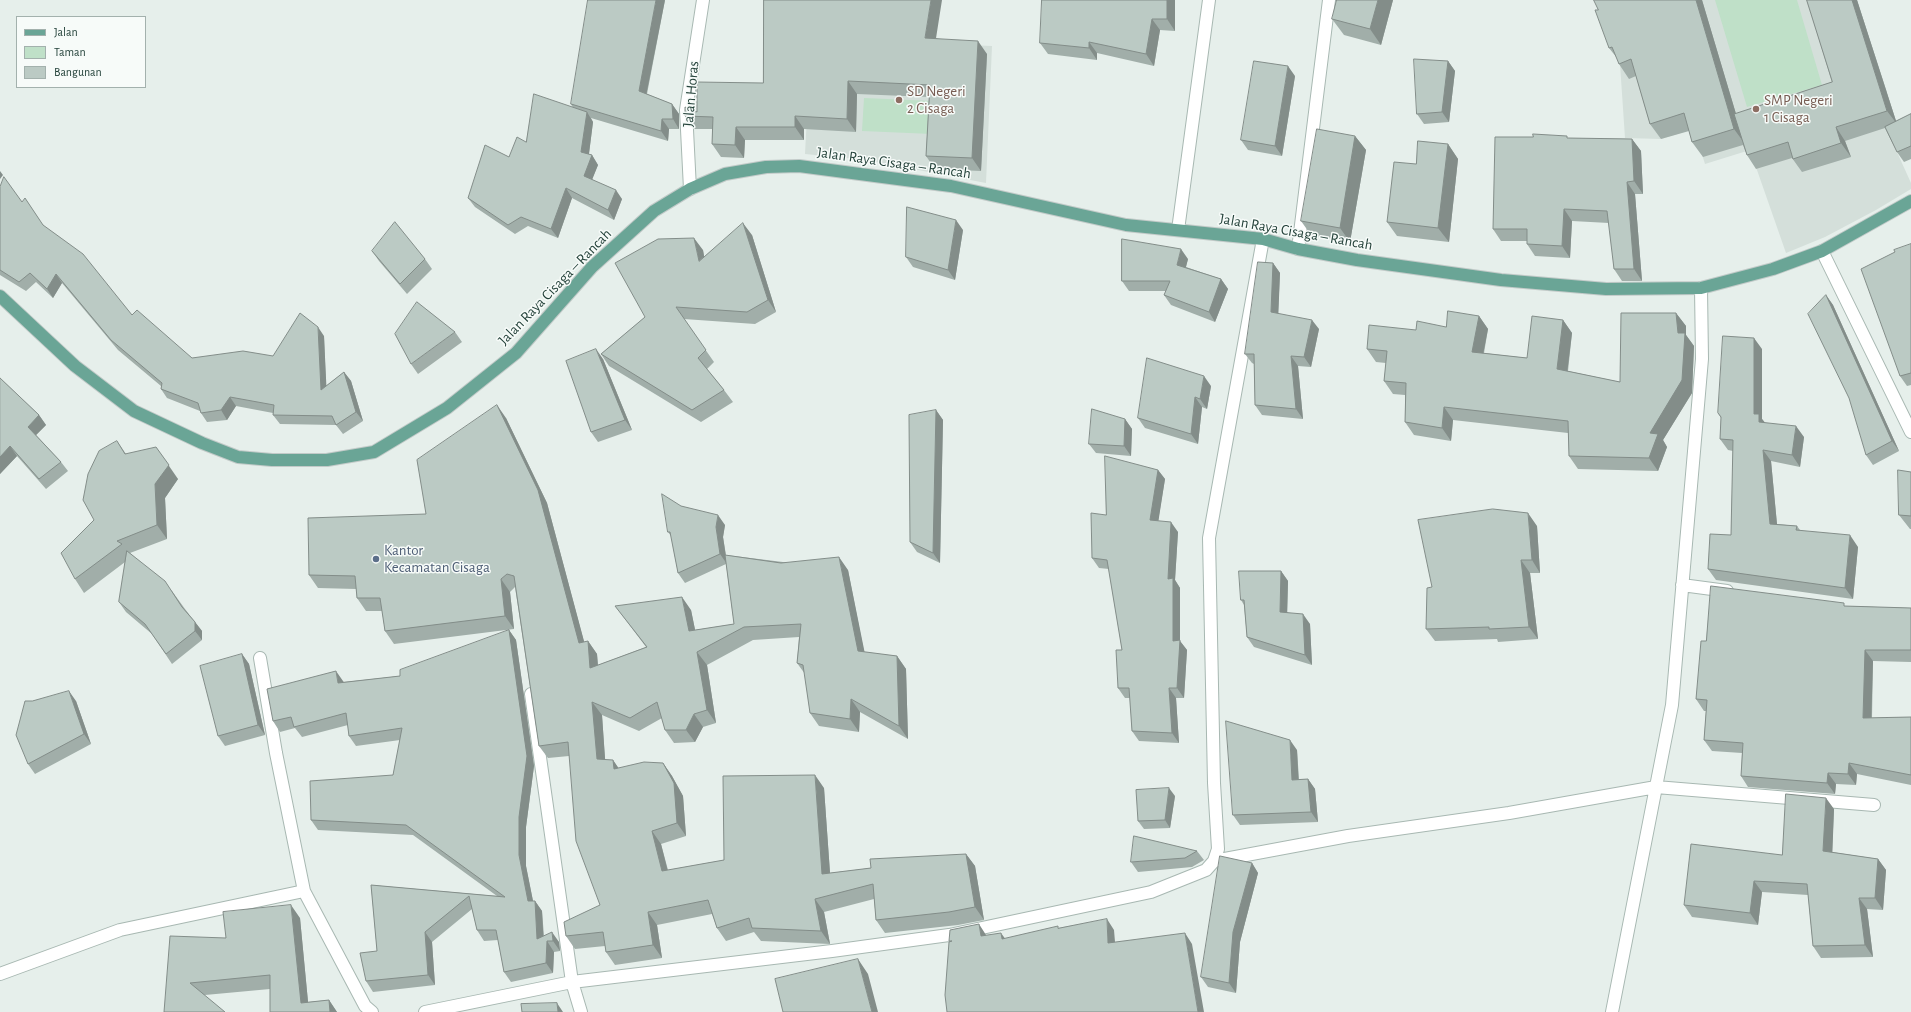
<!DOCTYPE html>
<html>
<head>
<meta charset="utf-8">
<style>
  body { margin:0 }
  #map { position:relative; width:1911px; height:1012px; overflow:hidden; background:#e6efeb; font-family:"Alegreya Sans",sans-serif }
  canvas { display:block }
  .legend { position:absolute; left:16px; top:16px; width:130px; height:72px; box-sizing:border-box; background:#f7fbf9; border:1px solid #a3b1ad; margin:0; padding:5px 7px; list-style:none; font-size:12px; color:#24423a }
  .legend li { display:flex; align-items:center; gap:8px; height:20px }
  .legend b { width:20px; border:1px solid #a3b1ad }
</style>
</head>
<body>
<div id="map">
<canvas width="1911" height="1012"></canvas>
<ul class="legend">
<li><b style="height:5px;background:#6aa596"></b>Jalan</li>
<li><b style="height:11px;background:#bfe0c8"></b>Taman</li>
<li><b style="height:11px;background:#bbcac4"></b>Bangunan</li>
</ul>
</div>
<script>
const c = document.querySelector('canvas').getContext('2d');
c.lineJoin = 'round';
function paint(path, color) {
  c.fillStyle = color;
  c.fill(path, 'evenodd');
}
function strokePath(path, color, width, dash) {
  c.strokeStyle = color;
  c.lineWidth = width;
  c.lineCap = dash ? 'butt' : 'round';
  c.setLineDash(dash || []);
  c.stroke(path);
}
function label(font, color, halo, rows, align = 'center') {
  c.font = font + ' "Alegreya Sans",sans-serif';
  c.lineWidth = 3;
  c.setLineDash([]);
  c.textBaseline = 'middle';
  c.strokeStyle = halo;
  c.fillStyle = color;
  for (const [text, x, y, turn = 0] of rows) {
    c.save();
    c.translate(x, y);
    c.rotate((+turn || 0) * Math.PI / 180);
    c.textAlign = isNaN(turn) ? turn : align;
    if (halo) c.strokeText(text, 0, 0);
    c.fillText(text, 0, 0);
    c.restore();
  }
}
const built = new Path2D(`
  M1596,0h261l30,92 5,49 19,42v6l-35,21 -51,27 -39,16 -36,-103 -45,14 -11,-35 -33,10 -36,-1 -5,-74z
  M811,38l181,8 -6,137 -120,-23 -61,-6z`);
const green = new Path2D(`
  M1715,0h82l25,85 -75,22z
  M864,98l69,3 -1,33 -70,-3z`);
const minor = new Path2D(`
  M690,189l-4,-79 17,-110
  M1178,230l31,-230
  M1298,249l31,-249
  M1822,251l89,181
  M1682,585l45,6
  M531,694l41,288 9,30
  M1214,861l134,-25 161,-23 147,-26 218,18
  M304,891l61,115 7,6
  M0,974l120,-44 184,-39 -28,-138 -16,-95
  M425,1012l147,-30 260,-31 117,-16 202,-43 55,-22 8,-9 4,-12 -4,-66 -5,-245 54,-299
  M1612,1012l60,-307 30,-346 -1,-71`);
const major = new Path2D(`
  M0,296l75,70 59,45 68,32 36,14 34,3h55l47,-8 73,-44 69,-55 76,-86 62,-56 36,-22 35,-15 41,-7 33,-1 152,20 175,39 137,14 35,10 59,11 144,20 105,9 95,-1 72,-19 49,-18 89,-50`);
const wall = new Path2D(`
  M665,0l-18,94 25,10 7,10v15h-10l-1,12 -77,-23 2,4 -4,32 3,1 6,10 -6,14 30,20 -8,21 -42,-22 -14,40 -30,-12 -13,8 -40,-27 -7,-9 41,-41 17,-15 47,-34 -2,-4z
  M1175,0v31l-15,-1 -6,36 -57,-13v7l-49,-6 -8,-11z
  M1393,0l-12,45 -37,-10 -12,-16z
  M1702,0l34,114 96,-32 -25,-82h50l39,121 15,-7v45l-7,3 -7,-10 -12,-24 -40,13 6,16 -49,15 -10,-14 -36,11 -9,-14 -4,-10 -40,12 -11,-15 -3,-11 -28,8 -11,-15 -14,-48 -7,3 -10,-15 -2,-6 -8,-10 -11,-38z
  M936,38l51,16 -6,117 -46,-2 -9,-13 3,-59 -72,-3 -1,38 -52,-3v11h-59l-1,18 -23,-1 -9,-13v-15h-18l-9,-13 78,-33z
  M1448,61l7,10 -6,51 -25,2 -7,-10z
  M1295,76l-13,80 -34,-6 -7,-10z
  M1355,136l11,14 -16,92 -39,-7 -10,-14z
  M1569,138l63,1 9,12 2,43h-8l7,87h-20l-8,-12 -5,-46 -37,-2 -2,37 -35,-2 -8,-12v-3h-26l-8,-12z
  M1448,144l10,15 -9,83 -52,-6 -10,-14 29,-58z
  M0,187l22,15 22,24 88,89 60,43 81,-2 51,-20 2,50 18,-14 7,9 12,40 -20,13 -7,-9 -56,-1 -7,-9v-2l-37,-7 -9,14 -20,2 -6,-9 -1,-2 -33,-13 -6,-9v-3l-43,-36 -56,-67 -9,15 -17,-16 -10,9 -26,-16z
  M963,230l-8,50 -42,-13 -7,-10z
  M752,235l24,77 -21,12 -71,-5 30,43 -7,7 17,21 9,12 -32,20 -92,-56 -8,-12 44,-37 58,-67 1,7z
  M1911,244v141l-4,1 -7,-10z
  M372,251l53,8 7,10 -25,25 -28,-33z
  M1188,259l-2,8 35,12 7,10 -13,33 -44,-17 -7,-10 2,-4h-37l-7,-10z
  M1273,263l7,10 -2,41 41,15 -8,38 -13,-1 5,53 -41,-4 -7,-10 -1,-41 -2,-1 -7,-9z
  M1826,295l7,10 66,146 -26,14 -7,-10z
  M1676,313l10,13v9l8,11 -2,47 -29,47 4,7 -9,24 -80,-2 -9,-13 -1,-23 -115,-13 -2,21 -37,-6 -9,-13v-27l-12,-1 -9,-13 2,-18 -10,-1 -9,-13 79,-22 33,-11 9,13 -4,24 43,5 36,-38 9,13 -4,38 52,11z
  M455,332l7,10 -44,32 -7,-10z
  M1762,349v70l3,4 39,14 -4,30 -29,-6 6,63 20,2 3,4 58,17 -5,52 -137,-19 -8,-11 23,-34 2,-84 -5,-1 -8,-11 1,-21 -3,-5z
  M603,359l29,71 -34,12 -7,-10z
  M0,378l39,37 7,10 -10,10 25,27 7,9 -22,18 -29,-33 -17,18z
  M1211,386l-4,23 -5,-2 -4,37 -53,-16 -7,-10z
  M936,410l7,10 -3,143 -23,-11 -7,-10z
  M506,418l41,85 37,139 4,-1 9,13 1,11 48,-18 -21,-28 -10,-13 76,4 4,20 39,-6 -8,-60 -41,19 -7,-10 -7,-37 -3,-4 13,-26 44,19 -2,12 3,18 122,15 16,82 33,4 9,13 2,70 -48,-27 -1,20 -40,-6 -9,-13 -5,-39 -8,-11 2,-26 -46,3 -46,25 9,58 -13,4 -8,15 -21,1 -9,-13 -3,-12 -23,13 -37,-16 3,45h8l5,8 45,-5 9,13 11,20 3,40 -25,8 7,26 56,-10 100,-72 6,85 41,-5 95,-14 9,12 9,54 -26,5 -73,8 -9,-13 -2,-21 -50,13 6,32 -69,-3 -7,-9 -28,9 -9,-13 -5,-14 -55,11 5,33 -47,7 -9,-13 -1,-6 -30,3 -9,-13 34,-31 -31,-149 -21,2 -9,-12 -24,-159 -5,5 4,37 -120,15 -9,-13 -3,-20h-16l-9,-13 -1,-9 -38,-1 -9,-13 117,-61z
  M1125,419l7,10 -1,27 -35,-3 -7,-9z
  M117,441l9,13 52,25 -13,19 2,41 -37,14 42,38 13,18 10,13 7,9v9l-30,24 -20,-30 -26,-22 -7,-10 6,-40 -41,31 -9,-14 19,-59z
  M1158,470l7,9 -7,42 20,11 -3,48 5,8v53l7,9 -3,48h-8l3,45 -40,-2 -7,-10 -2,-33h-5l-7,-10 4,-38 -13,-81 -10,-1 -7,-10 14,-43z
  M1911,472v57h-1l-11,-14z
  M1537,526l3,47h-10l8,66 -40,3 -1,-3 -62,2 -9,-12 6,-42z
  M1281,571l7,10 -1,31 23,12 2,41 -58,-18 -7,-10 -3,-32 -3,-5z
  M1846,606l65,2v54l-38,-1 -1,57 39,-1v68l-54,-11 -1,11 -20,-1 -1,10 -87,-7 -7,-11 1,-23 -30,-2 -8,-11 2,-29h-2l-8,-12 10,-58z
  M509,630l7,10 18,126 -8,61v39l7,35h2l7,10 2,25 15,6 1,9 -6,1 -1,21 -42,9 -7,-10 -6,-32 -14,1 -7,-11 -5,-21 -40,33 3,43 -62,7 -7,-11 11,-30 -6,-66 126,11 -84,-61 -95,-5 -7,-10 82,-45 7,-35 -44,6 -7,-10 -1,-11 -46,12 -7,-9 -15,4 -7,-11 70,-40 1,1 56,-6z
  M242,654l7,10 16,71 -40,11 -7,-10z
  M76,701l15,43 -56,30 -7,-10z
  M1297,750l2,29h9l7,10 3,33 -78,3 -7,-10z
  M1175,796l-5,32 -26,1 -6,-8z
  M1834,809l-2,43 46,7 8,11 -3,40 -16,-1 6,48 -52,1 -8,-12 -5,-51 -46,-3 -4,33 -66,-8 -8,-12 98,-50z
  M1197,851l7,9 -12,7 -54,5 -7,-10z
  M1252,863l6,10 -18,69 -4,51 -28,-6 -7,-10z
  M300,918l8,84 21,-2 8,12h-67v-23l-65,6 -41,17 62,-74z`);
const shadedWall = new Path2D(`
  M656,0h9l-20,101 -6,-10z
  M931,0h11l-8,51 -9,-13z
  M1167,0h8v31l-8,-12z
  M1378,0h15l-12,45 -11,-16z
  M1696,0h6l43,144 -11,-15z
  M1852,0h5l40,124 -10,-13z
  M1152,19l8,11 -6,36 -8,-12z
  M978,41l9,13 -6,117 -9,-13z
  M1089,42l8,11v7l-8,-12z
  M1448,61l7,10 -6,51 -7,-10z
  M1288,66l7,10 -13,80 -7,-10z
  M848,81l9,13 -1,38 -9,-13z
  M672,104l7,10v15l-6,-10z
  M587,112l6,10 -5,39 -7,-9z
  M795,116l9,13v11l-9,-13z
  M662,119l7,10 -1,12 -7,-10z
  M736,127l9,13 -1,18 -9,-13z
  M1836,127l9,14 6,16 -10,-14z
  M1355,136l11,14 -16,92 -10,-14z
  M1632,139l9,12 2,43 -9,-13z
  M1448,144l10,15 -9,83 -11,-14z
  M592,155l6,10 -8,20 -6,-9z
  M0,171l3,4 -3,4z
  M1627,182l8,12 7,87 -8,-12z
  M566,188l6,10 -14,40 -7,-9z
  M616,190l6,9 -8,21 -6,-10z
  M1564,209l8,12 -2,37 -8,-12z
  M956,220l7,10 -8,50 -7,-10z
  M743,223l9,12 24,77 -8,-12z
  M694,238l9,12 4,23 -8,-12z
  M1181,249l7,10 -4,15 -7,-9z
  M1273,263l7,10 -2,49 -7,-10z
  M56,274l6,9 -9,15 -6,-9z
  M1221,279l7,10 -13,33 -6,-10z
  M1826,295l7,10 66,146 -7,-10z
  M1676,313l10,13v9l8,11 -2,47 -29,47 4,7 -9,24 -9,-13 1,-25 28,-100z
  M1479,316l9,13 -7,36 -9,-13z
  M1312,320l7,9 -8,38 -7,-10z
  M1563,320l9,13 -6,49 -9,-13z
  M318,327l6,9 3,63 -6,-9z
  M1754,338l8,11v70l5,6 -8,-3 -5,-8z
  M596,349l7,10 29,71 -7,-10z
  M1291,356l7,10 5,53 -7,-10z
  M344,372l7,9 12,40 -7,-9z
  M1204,376l7,10 -4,23 -7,-10z
  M230,397l6,9 -9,14 -6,-10z
  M1195,397l7,10 -4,37 -7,-10z
  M497,405l9,13 41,85 41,153 -9,-13z
  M1444,407l9,13 -2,21 -9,-13z
  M936,410l7,10 -3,143 -7,-10z
  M39,415l7,10 -12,12 -6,-10z
  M1125,419l7,10 -1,27 -7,-10z
  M1796,426l8,11 -4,30 -8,-12z
  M10,446l7,10 -17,18v-17z
  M156,447l22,32 -13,19 2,41 -10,-14 -2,-41z
  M1763,450l8,11 7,74 -8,-11z
  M1158,470l7,9 -8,51 -7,-10z
  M1528,513l9,13 3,47 -8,-13z
  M718,515l7,10 -2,12 4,27 -7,-10 -4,-27z
  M1171,522l7,10 -3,48 5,8v53l7,9 -3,48 -7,-10 -9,-109z
  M1850,535l8,12 -5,52 -8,-11z
  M839,557l9,13 19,94 -9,-13z
  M1521,560l9,13 8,66 -9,-12z
  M1281,571l7,10 -1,40 -7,-9z
  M501,579l9,13 4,37 -9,-13z
  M682,597l9,13 7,34 -9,-13z
  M1303,614l7,10 2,41 -7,-10z
  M195,622l7,9v9l-7,-9z
  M509,630l7,10 18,126 -8,61v39l9,45 -7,-10 -9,-46z
  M588,641l9,13 2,27 -9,-13z
  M1865,650l8,11 -2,68 -8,-11z
  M697,652l10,13 9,58 -9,-13z
  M242,654l7,10 16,71 -7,-10z
  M897,656l9,13 2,70 -9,-13z
  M336,671l7,10 2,12 -7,-10z
  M1169,688l7,10 3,45 -7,-10z
  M69,691l7,10 15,43 -7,-10z
  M851,699l9,13 -1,20 -9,-13z
  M592,702l10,13 4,57 -9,-13z
  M694,714l9,13 -8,15 -9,-12z
  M1290,740l7,10 2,40 -7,-10z
  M613,760l9,13 -8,-4z
  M663,763l9,13 11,20 3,40 -9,-13z
  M1849,763l8,11 -1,11 -8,-11z
  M1828,773l8,11 -1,10 -8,-11z
  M815,775l9,13 7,99 -9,-13z
  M1308,779l7,10 3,33 -7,-10z
  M1169,788l6,8 -5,32 -5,-8z
  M1826,798l8,11 -2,53 -9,-11z
  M652,831l9,13 10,40 -9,-13z
  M966,854l9,12 9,54 -9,-13z
  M1878,859l8,11 -3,40 -8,-12z
  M1252,863l6,10 -18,69 -4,51 -7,-10 4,-51z
  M1754,881l8,11 -4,33 -8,-12z
  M1859,898l8,11 6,48 -8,-12z
  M815,899l9,13 6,32 -9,-13z
  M535,901l7,10 2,38 -7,-10z
  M291,905l9,13 9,94 -8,-9z
  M648,912l9,13 5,33 -9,-13z
  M1107,919l7,11 2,24 -8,-11z
  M979,924l7,11 2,12 -7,-11z
  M425,932l7,10 3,43 -7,-10z
  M552,932l7,10 1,9 -7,-10z
  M1001,933l8,11 -7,-5z
  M1185,933l7,11 12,68h-6z
  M547,941l7,11 -1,21 -7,-10z
  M858,959l10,15 10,38h-6z
  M329,1000l8,12h-7z
  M557,1003l6,9h-5z`);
const building = new Path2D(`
  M588,0h68l-17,91 33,13 1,15h-11l-1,12 -90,-27z
  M764,0h167l-6,38 53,3 -6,117 -46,-2 4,-71 -82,-4 -1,38 -52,-3v11h-59l-1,18 -23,-1 1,-27 -28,-1v-9l12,5v-30l66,1z
  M1042,0h125v19h-15l-6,35 -57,-12v6l-49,-5z
  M1337,0h41l-8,29 -38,-10z
  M1594,0h102l38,129 -42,13 -8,-29 -34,11 -19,-65 -12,5 -7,-17 -3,1 -14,-38h3z
  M1807,0h45l35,111 -51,16 5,16 -48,16 -5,-17 -41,13 -13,-41 98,-32z
  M1414,59l34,2 -6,51 -25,2z
  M1254,61l34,5 -13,80 -34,-6z
  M534,94l53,18 -6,40 11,3 -8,21 32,14 -8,20 -42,-22 -15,41 -30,-12 -13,8 -40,-27 17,-53 24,12 8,-20 9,5z
  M1911,114v32l-14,6 -12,-25z
  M1317,129l38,7 -15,92 -39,-7z
  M1533,134l34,2v2l65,1 2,42 -7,1 7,87h-20l-7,-58 -43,-2 -2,37 -35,-2v-15h-34l2,-92h38z
  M1418,141l30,3 -10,84 -51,-6 7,-60 22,2z
  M4,177l18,25 3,-4 18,27 40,29 49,61 5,-5 55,48 51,-7 30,5 27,-43 18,14 3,63 23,-18 12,40 -20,13 -4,-9 -59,-1 1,-10 -44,-8 -9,13 -20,3 -3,-10 -37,-14 1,-6 -51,-43 -55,-66 -9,15 -17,-16 -11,9 -19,-12v-83z
  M907,207l49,13 -8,50 -42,-13z
  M395,222l30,37 -25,25 -28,-33z
  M743,223l25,77 -21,12 -71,-5 30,43 -8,8 26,32 -32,20 -91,-56 44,-37 -30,-54 43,-24 36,-1 5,23z
  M1122,239l59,10 -4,16 44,14 -12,33 -45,-17 6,-14h-48z
  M1911,244v129l-11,3 -39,-107 34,-17 -1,-2z
  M1258,262l15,1 -2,49 41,8 -8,37 -13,-1 5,53 -41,-4 -1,-51h-9z
  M1826,295l66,146 -26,14 -17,-57 -41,-84z
  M417,302l38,30 -44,32 -16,-30z
  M1448,311l31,5 -7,36 55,6 5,-42 31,4 -6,49 63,13 1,-69h55l2,20h7l-3,47 -32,53 8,1 -9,24 -80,-2 -1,-35 -124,-14 -2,21 -37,-6 1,-39 -22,-2 3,-30 -20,-2 2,-24 47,5 1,-9 29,6z
  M1723,336l31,2v76h5v8l37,4 -4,29 -29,-5 7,74 27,2 -1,4 54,5 -5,53 -137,-19 2,-35 21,1 2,-95 -13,-1 1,-22 -3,-4z
  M596,349l29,71 -34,12 -25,-71z
  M1147,358l57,18 -4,23 -5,-2 -4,37 -53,-16z
  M0,378l39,37 -11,12 33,35 -22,17 -29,-33 -10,11z
  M497,405l41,85 41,153 9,-2 2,27 57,-21 -32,-41 67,-9 7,34 45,-7 -9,-69 56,8 58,-6 19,94 39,5 2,70 -48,-27 -1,20 -40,-6 -7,-48 -6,-2 4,-39 -57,3 -47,25 10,58 -13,4 -8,16h-21l-8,-28 -27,16 -38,-16 5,57 16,1 1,9 30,-7 19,1 11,20 3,40 -25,8 10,40 62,-11 -1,-84 92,-1 7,99 49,-6 -1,-9 96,-5 9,53 -26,5 -73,8 -3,-36 -58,15 6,32 -69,-3 -3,-10 -32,10 -9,-28 -60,12 5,33 -47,7 -3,-20 -37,4 -2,-14 36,-17 -24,-64 -8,-99 -29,4 -25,-170 -7,-2 -6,5 4,37 -120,15 -5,-33h-23l-2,-22 -46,-1 -1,-57 118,-4 -9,-54z
  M1092,409l33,10 -1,27 -35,-2z
  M936,410l-3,143 -23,-11 -1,-127z
  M117,441l8,13 31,-7 13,18 -14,19 2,41 -40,16 5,3 -47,35 -14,-26 33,-33 -11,-20 5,-26 11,-23z
  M1105,456l53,14 -8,50 21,2 -3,57 5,-1v63l7,-1 -3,48h-8l3,45 -40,-2 -3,-43h-11l-2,-38h6l-15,-90 -15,-2 -1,-45 15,2z
  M1898,470l13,2v44l-12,-1z
  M662,494l19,12 37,9 -2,12 4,27 -42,19 -8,-41h-2z
  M1493,509l35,4 4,47h-11l8,67 -40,2v-2l-63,2 1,-41 5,-1 -14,-67z
  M127,551l38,30 17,26 13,15v9l-29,23 -21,-30 -26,-22z
  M1239,571h42l-1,41 23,2 2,41 -58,-18 -3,-37h-3z
  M1711,586l133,17v3l67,2v42h-46l-2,68 48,-1v58l-62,-12 -1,11 -20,-1 -1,10 -86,-7 2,-33 -39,-3 3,-40 -11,-1 5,-58h5z
  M509,630l18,126 -8,61v38l9,46h7l2,38 15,-7 1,9h-6l-1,22 -42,9 -8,-42h-19l-8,-34 -44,36 3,43 -62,6 -6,-28 17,-2 -6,-66 134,12 -99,-72 -95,-5 -1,-39 83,-6 9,-47 -53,8 -3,-23 -52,14 -3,-10 -18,4 -6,-32 69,-18 2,12 62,-7v-6z
  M242,654l16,71 -40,11 -18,-70z
  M69,691l15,43 -56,30 -12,-29 9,-34h7z
  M1226,721l64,19 2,40 16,-1 3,33 -78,3z
  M1169,788l-4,32 -27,1 -2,-31z
  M1786,794l40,4 -3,53 55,8 -3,39h-16l6,47 -52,1 -6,-62 -53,-3 -4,32 -66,-8 7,-61 91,11z
  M1134,836l63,15 -12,7 -54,4z
  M1220,856l32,7 -19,69 -4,51 -28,-6z
  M291,905l10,98 28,-3 1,12h-60v-37l-80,8 35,29h-61l6,-76 56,2 -3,-26z
  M1107,919l1,24 77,-10 13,79h-251l-2,-17 4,-53 3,-1h-3l1,-11 29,-6 2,12 20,-3 1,6 56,-13v2z
  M858,959l14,53h-89l-8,-33z
  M557,1003l1,9h-36l-1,-8z`);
const markers = [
  [899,100,4,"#8d6e63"],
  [1756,109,4,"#8d6e63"],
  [376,559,4,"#5c6f8a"]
];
const educationNames = [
  ["SD Negeri",907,91],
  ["2 Cisaga",907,108],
  ["SMP Negeri",1764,100],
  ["1 Cisaga",1764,117]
];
const streetNames = [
  ["Jalan Horas",691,94,-85],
  ["Jalan Raya Cisaga – Rancah",894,163,8],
  ["Jalan Raya Cisaga – Rancah",1296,232,10],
  ["Jalan Raya Cisaga – Rancah",555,287,-46]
];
const serviceNames = [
  ["Kantor",384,550],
  ["Kecamatan Cisaga",384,567]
];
paint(built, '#d4dfda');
paint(green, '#bfe0c8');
strokePath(minor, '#a8b8b2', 14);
strokePath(major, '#c2cac8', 14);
strokePath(minor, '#fff', 12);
strokePath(major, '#6aa596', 12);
paint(wall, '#a1aea9');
paint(shadedWall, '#838d89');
paint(building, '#bbcac4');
strokePath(building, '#838d89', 1);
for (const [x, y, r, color] of markers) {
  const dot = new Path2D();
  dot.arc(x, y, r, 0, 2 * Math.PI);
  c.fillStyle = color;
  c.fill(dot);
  strokePath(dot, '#f7fbf9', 1.5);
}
label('15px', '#785e54', '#f7fbf9', educationNames, 'left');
label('15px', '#24423a', '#f7fbf9', streetNames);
label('15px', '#4e5e75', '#f7fbf9', serviceNames, 'left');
</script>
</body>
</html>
